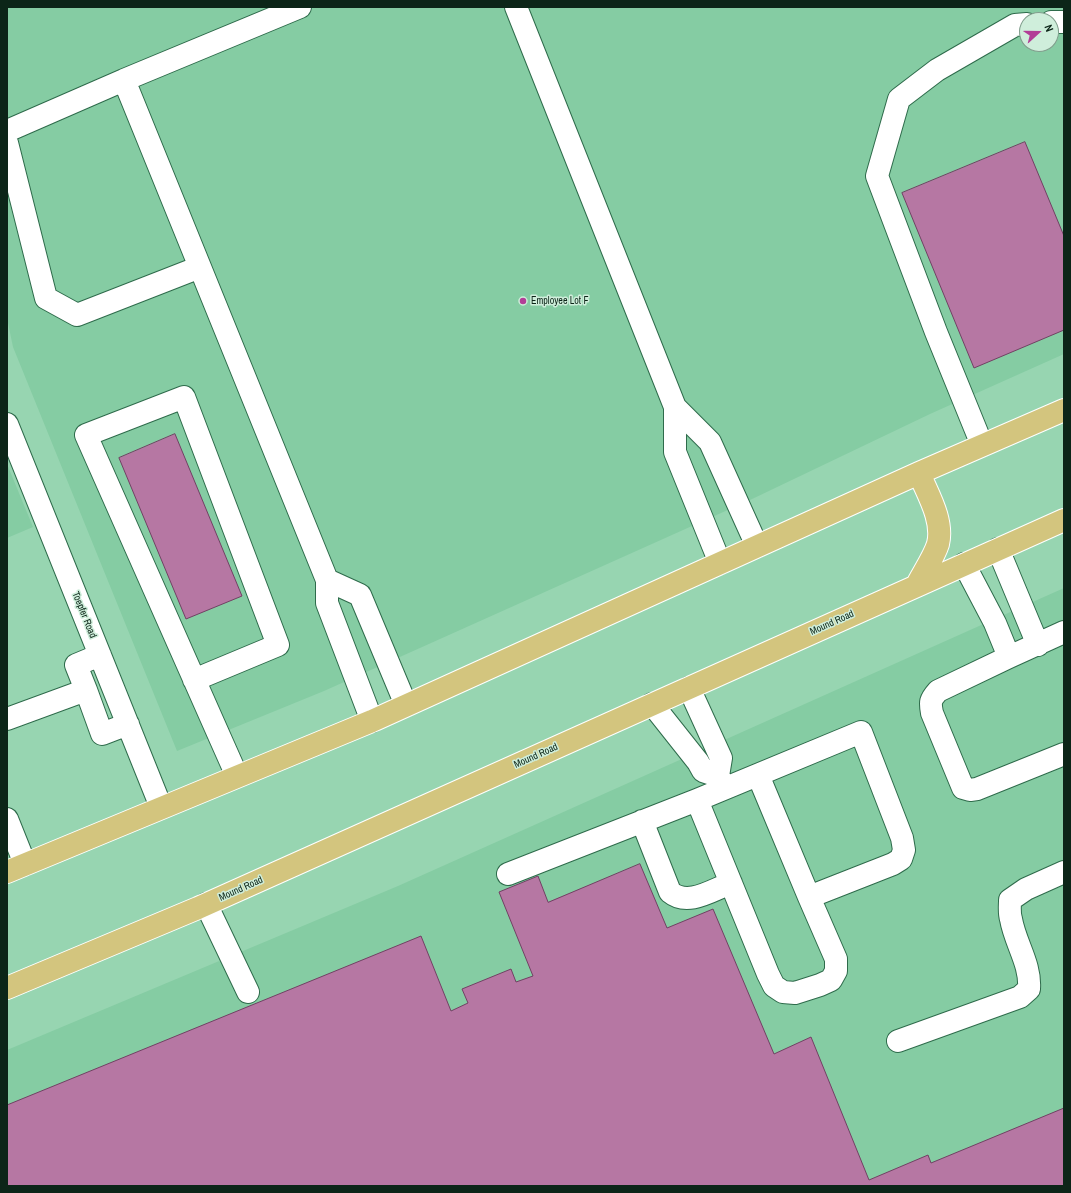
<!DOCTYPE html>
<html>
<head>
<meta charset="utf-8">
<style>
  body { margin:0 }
  #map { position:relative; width:1071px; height:1193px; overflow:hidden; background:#97d5b1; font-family:"Archivo Narrow",sans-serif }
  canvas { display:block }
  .frame { position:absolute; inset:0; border:8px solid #0c2518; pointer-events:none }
  .north { position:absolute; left:1019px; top:12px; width:40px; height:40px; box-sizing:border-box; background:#cfeedb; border:1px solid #819e8d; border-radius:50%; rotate:69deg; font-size:11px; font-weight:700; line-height:16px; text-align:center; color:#0c2518 }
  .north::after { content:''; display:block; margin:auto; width:14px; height:18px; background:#b23e97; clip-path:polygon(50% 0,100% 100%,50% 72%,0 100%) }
</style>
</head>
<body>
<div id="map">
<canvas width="1071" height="1193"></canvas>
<div class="frame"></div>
<div class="north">N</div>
</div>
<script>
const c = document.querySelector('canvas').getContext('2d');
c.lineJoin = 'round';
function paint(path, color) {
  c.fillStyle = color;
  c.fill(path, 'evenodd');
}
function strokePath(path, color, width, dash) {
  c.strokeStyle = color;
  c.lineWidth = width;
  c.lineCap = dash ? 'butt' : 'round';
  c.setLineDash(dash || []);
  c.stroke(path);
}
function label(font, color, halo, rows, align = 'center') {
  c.font = font + ' "Archivo Narrow",sans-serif';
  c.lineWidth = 3;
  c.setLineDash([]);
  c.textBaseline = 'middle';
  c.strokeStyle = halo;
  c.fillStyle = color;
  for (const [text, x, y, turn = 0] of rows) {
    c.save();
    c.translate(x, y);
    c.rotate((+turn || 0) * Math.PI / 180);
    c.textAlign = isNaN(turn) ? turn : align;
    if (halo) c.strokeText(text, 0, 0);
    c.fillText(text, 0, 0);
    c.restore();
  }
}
const built = new Path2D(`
  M7,7h1057v347l-134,60 -180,86 -426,191 -147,60 -164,-404 -6,-29zM1027,20h24v24h-24z
  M7,464l26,63 -26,11z
  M1064,588v598h-1057v-136l391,-164z`);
const building = new Path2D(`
  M1025,142l39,94v94l-90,38 -72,-175z
  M175,434l67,162 -56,23 -67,-161z
  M640,864l27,64 46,-19 61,145 37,-17 58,143 59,-25 3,8 133,-55v78h-1057v-81l414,-169 30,75 17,-8 -6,-14 49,-20 5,13 17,-6 -34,-84 39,-16 10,26z`);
const minor = new Path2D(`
  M300,7l-176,73 203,500v23l45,118
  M516,7l159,400v45l45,111
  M1051,22h13
  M7,131l117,-51
  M7,143l39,155 31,17 123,-48
  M675,407l35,35 47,104
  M7,424l154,383
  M982,445l-46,-113 -59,-156 22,-77 38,-29 78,-45 12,-1
  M998,549l40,96
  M964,564l31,59 14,34
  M327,580l33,15 46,110
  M1064,632l-55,25 -71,34c-8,9 -8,11 -6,22l31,75 7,2 7,-1 87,-35
  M194,680l84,-35 -94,-248 -98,38 135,305 16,36
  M689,688l32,70 -3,18 7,11
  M86,690l16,44 26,-10
  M652,704l46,58 5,9 15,5
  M7,719l79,-29 -10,-25 24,-10
  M697,800l71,174 6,12 9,6 12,1 25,-8 11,-5 5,-9v-12l-27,-62 -51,-122
  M7,819l18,45
  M642,821l28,71c18,15 42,-2 61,-9
  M508,874l189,-74 164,-68 41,106 2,12 -3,9 -8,5 -84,33
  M206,904l42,88
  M898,1041l122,-44 9,-8c2,-25 -14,-46 -18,-70 -2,-6 -1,-13 -1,-19l16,-11 38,-17`);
const major = new Path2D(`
  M917,585c6,-12 17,-28 21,-41 6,-24 -11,-51 -19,-71
  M7,872l365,-151 547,-248 145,-63
  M7,988l191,-80 866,-388`);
const markers = [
  [523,301,4,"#b23e97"]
];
const poiNames = [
  ["Employee Lot F",531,301]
];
const streetNames = [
  ["Toepfer Road",84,615,68],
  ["Mound Road",832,623,-24],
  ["Mound Road",536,756,-24],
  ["Mound Road",241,889,-24]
];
paint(built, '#85cca3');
paint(building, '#b677a3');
strokePath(building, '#714163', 1);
strokePath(minor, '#2e6b4b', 24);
strokePath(major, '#fff', 24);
strokePath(minor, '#fff', 22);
strokePath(major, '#d3c57e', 22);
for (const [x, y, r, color] of markers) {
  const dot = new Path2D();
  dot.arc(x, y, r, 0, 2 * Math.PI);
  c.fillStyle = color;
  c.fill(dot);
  strokePath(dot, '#cfeedb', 1.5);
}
label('10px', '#0c2518', '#cfeedb', poiNames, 'left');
label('10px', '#0c2518', '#cfeedb', streetNames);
</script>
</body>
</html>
